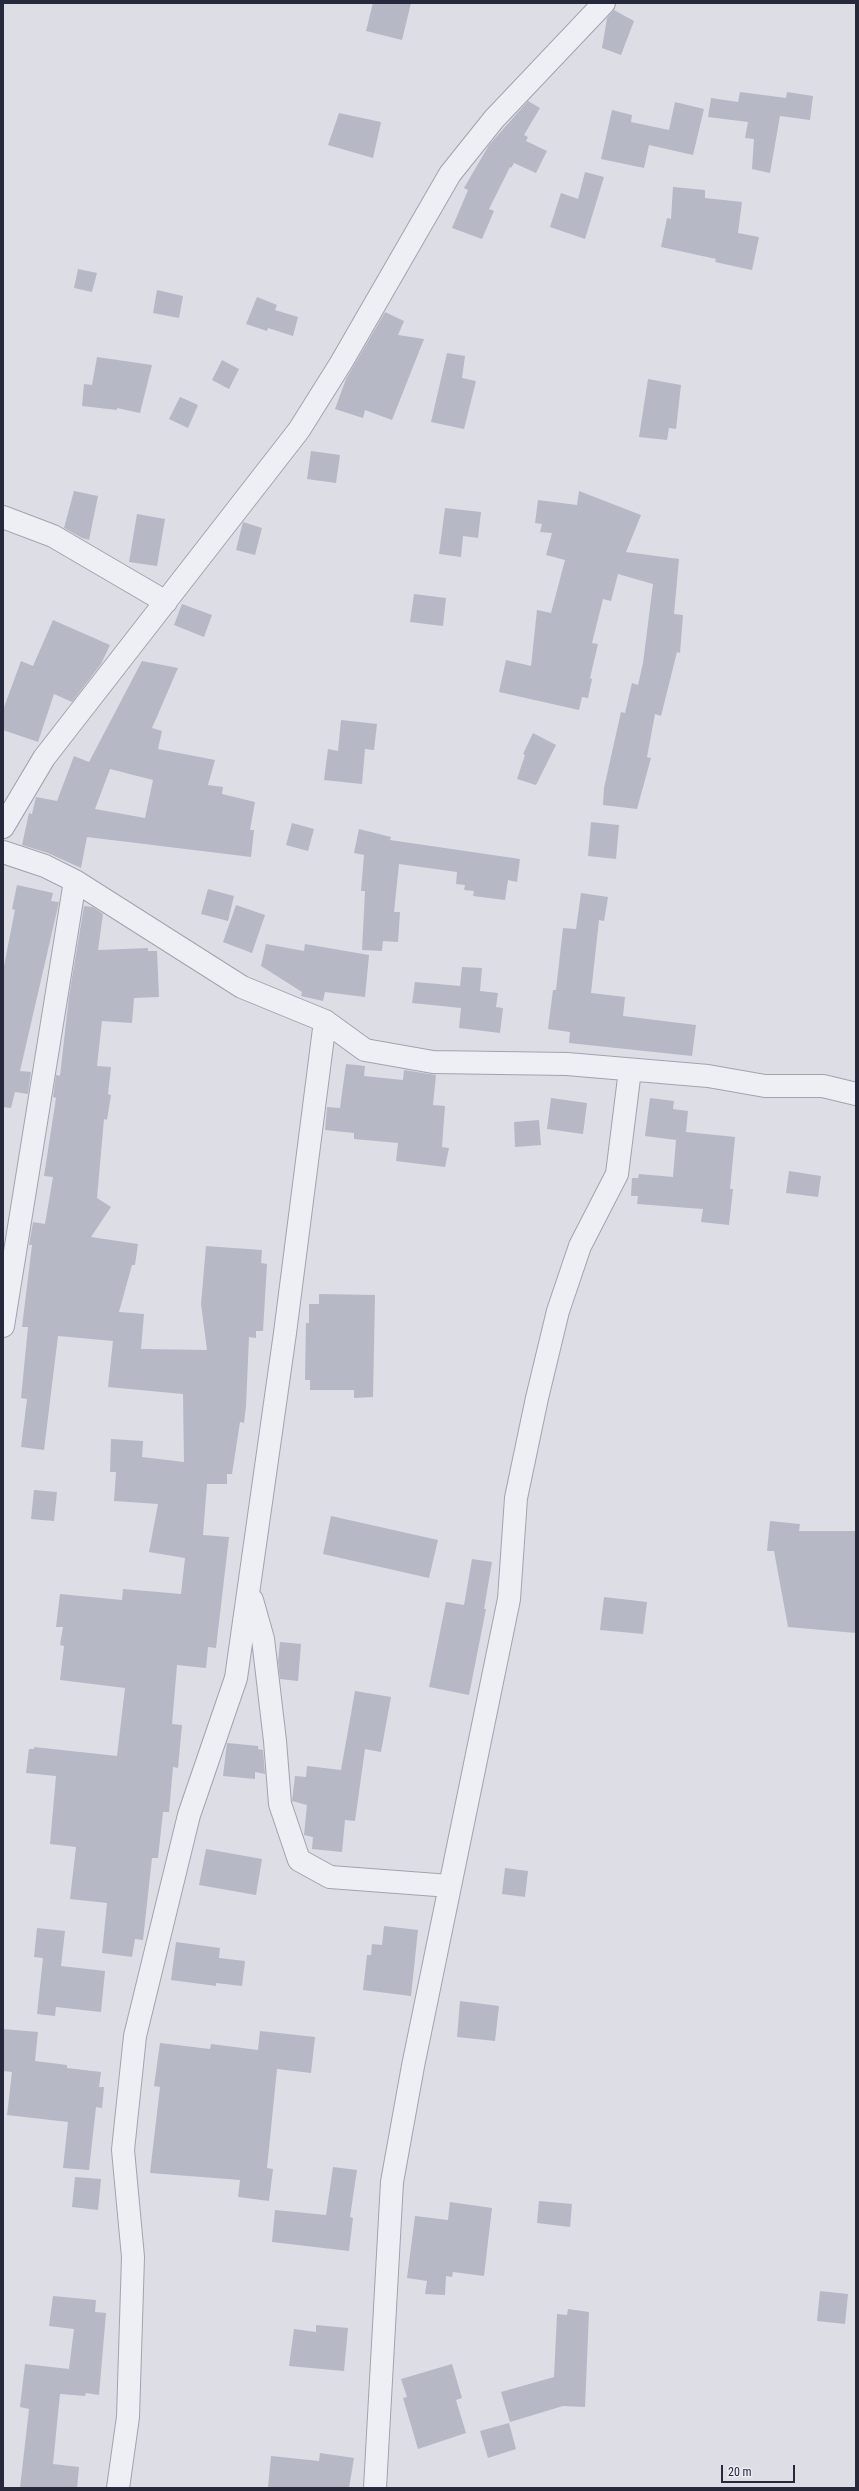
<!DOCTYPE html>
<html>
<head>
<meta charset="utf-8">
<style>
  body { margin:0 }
  #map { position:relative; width:859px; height:2491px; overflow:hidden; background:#dcdde5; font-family:"Roboto Condensed",sans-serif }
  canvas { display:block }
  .frame { position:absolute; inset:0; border:4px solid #26293b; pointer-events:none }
  .scale { position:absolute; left:721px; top:2465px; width:74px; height:18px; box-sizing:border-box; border:2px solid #26293b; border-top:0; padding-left:5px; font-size:12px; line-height:14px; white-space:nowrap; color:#26293b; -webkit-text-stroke:3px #ebecf3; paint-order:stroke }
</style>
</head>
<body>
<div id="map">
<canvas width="859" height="2491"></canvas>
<div class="frame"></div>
<div class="scale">20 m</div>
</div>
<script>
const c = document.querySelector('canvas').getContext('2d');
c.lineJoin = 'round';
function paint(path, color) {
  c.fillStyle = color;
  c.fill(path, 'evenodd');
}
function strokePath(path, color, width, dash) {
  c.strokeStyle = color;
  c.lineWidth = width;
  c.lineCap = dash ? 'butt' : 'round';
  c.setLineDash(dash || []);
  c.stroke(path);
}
const building = new Path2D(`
  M373,3h38l-9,37 -36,-9z
  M614,10l20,11 -13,34 -19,-7 5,-30z
  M740,92l46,6 1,-6 26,4 -3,24 -30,-4 -10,57 -18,-4 2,-30 -9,-1 3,-16 -40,-5 3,-19 27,4z
  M528,101l12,7 -16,27 4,2 -2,4 21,10 -11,22 -22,-10 -3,5 -1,-1 -21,42 5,2 -12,28 -30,-11 16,-38 -4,-2 25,-43z
  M675,102l29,7 -11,46 -44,-10 -5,23 -43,-9 11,-49 20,5 -1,7 38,8z
  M339,113l42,9 -8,36 -45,-13z
  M585,172l19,5 -19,62 -35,-12 11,-34 17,6z
  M673,187l32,3v8l37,4 -4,31 21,4 -7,33 -37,-8 1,-3 -55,-12 6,-29 4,1z
  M78,269l19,4 -5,19 -18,-4z
  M157,290l26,6 -4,22 -26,-5z
  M257,297l20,8 -2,5 23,7 -5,19 -25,-8 -1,3 -21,-7z
  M385,312l19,9 -6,14 26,4 -32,81 -27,-10 -2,8 -28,-9 11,-30z
  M447,353l18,3 -3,22 14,3 -12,48 -33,-7z
  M97,357l55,8 -12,48 -23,-5v2l-35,-4 2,-22 8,1z
  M222,360l17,9 -10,20 -17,-9z
  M648,379l33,6 -5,44 -7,-1 -2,12 -28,-3z
  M180,397l18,8 -10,23 -19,-9z
  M311,451l29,4 -4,28 -29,-4z
  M74,491l24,5 -9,44 -7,-2 -18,-10z
  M579,491l62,24 -15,37 53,7 -5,55 9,1 -3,38 -3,-1 -16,64 -6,-2 -8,43 4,1 -14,51 -34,-4 1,-17 17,-76 4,1 7,-30 6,2 5,-22 10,-79 -35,-10 -7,27 -8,-2 -11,44 6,1 -8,34 2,1 -4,19 -6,-1 -3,13 -80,-18 7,-32 25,6 6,-56 14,3 14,-53 -19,-5 6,-22 -12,-1 2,-8 -7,-1 3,-23 39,5z
  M445,508l36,4 -3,26 -15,-2 -2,21 -22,-3z
  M137,514l28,5 -8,47 -28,-4z
  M243,522l19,6 -7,27 -19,-5z
  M414,594l32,4 -3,28 -33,-4z
  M182,604l30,11 -8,22 -30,-12z
  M53,620l57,25 -9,19 -29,38 -18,-8 -16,48 -35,-12v-20l18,-49 12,5z
  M142,661l36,7 -26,60 10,3 -4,18 57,11 -7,25 15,2 -1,7 33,8 -5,28h4l-3,27 -164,-20 -6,31 -33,-15 -26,-8 7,-32 3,1 4,-17 21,4 17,-45 15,6zM110,769l43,11 -8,38 -50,-9z
  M341,720l36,4 -3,26 -9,-1 -3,35 -38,-4 4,-31 10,2z
  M533,733l23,12 -20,40 -19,-6 8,-24 -2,-1z
  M591,822l28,3 -3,34 -28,-3z
  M292,823l22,6 -6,22 -22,-6z
  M359,829l32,8 -1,3 130,19 -3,23 -9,-2 -3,20 -32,-4 1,-5 -10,-1 1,-5 -9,-1 1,-12 -58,-8 -5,48h6l-2,30 -15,-1 -1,10 -20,-1 3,-59h-4l3,-36 -10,-2z
  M17,885l36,8 -2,8 8,1 -39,169 11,1 -3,22 -13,-2 -4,16 -8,-1v-136l12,-61 -3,-1z
  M208,889l26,7 -6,25 -27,-7z
  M581,893l27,4 -4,24 -5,-1 -8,73 34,4 -2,19 73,9 -4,31 -123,-13 1,-11 -22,-3 5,-39h3l7,-62 13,1z
  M236,905l29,10 -13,38 -29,-11z
  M84,906l9,1 10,7 -5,36 50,-2v3h9l2,46 -25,1 -2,25 -30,-2 -5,45 14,1 -3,27 3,1 -4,25 -3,-1 -7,79 14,9 -20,30 47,7 -3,21h-3l-13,47 25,2 -3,35 66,1 -6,-46 5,-58 56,4 -1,13 6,1 -4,67h-7v7l-7,-1 -3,69 -2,17 -4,-1 -8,52h-5v10h-20l-4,51 26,2 -13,111 -8,-1 -2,21 -29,-3 -5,59 10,1 -4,43 -5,-1 -4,45h-6l-5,46h-6l-9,82 -8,-1 -3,18 -30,-4 5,-50 -37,-4 6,-52 -26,-3 6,-68 -30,-3 3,-24h5v-2l83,9 8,-68 -65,-8 4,-34 -4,-1 3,-18h-7l4,-33 62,6 1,-11 58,5 4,-36 -36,-6 9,-48 -44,-3 2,-29h-6l1,-33 32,2 -1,16 42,5 -1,-68 -75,-7 5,-46 -55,-5 -14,114 -23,-3 6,-48 -6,-1 7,-71h-6l10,-82h-3l4,-23 12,2 8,-47 -9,-1 12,-78 -3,-1 3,-22 4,1 9,-80z
  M266,944l38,7 1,-7 64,11 -4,42 -40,-5 -2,9 -22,-5 1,-4 -41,-26z
  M462,967l20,1 -2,23 18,2 -2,14 7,1 -3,25 -41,-5 2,-20 -49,-5 3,-21 45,4z
  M346,1064l19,2 -1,10 39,4 1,-10 32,5 -3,30 12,1 -3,41 7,1 -4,19 -49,-6 2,-18 -44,-4v-6l-29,-3 2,-23 13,1z
  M551,1098l36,5 -4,31 -36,-5z
  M650,1098l24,3 -1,8 15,2 -2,21 49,5 -5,52h3l-4,36 -28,-3 2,-13 -66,-5 1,-8h-7l1,-18h6l1,-4 34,3 3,-37 -31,-4z
  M539,1120l2,25 -26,2 -1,-25z
  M789,1171l32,5 -3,21 -32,-4z
  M319,1294l56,1 -2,102 -19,1v-8h-44v-10h-5l1,-57h3v-19h10z
  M34,1490l23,2 -3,29 -23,-2z
  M331,1516l107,24 -9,38 -106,-24z
  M770,1521l30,3 -1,7h56l1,102 -68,-6 -14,-76h-7z
  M472,1559l20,3 -8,47h2l-17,86 -40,-8 17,-85 18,3z
  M604,1597l43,5 -4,32 -43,-4z
  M280,1642l21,2 -3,37 -18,-2 -2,-18z
  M355,1691l36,6 -10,55 -16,-3 -10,72 -10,-1 -3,32 -30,-3 1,-12 -9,-2 3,-30 -15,-4 3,-25 11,1 1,-11 34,4z
  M227,1743l31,3v3l5,1 2,24 -10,-2v7l-32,-3z
  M206,1849l56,10 -6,36 -57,-10z
  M505,1868l23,3 -3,26 -23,-3z
  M384,1926l34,4 -7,66 -48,-6 4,-35h4l1,-11 10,1z
  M37,1928l28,3 -4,35 44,5 -4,41 -45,-5 -1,9 -18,-2 6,-56 -9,-1z
  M176,1942l44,6 -1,10 26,3 -3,25 -26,-3v3l-45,-6z
  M460,2001l39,5 -4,35 -38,-4z
  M3,2029l35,3 -3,29 32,4v3l34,4 -2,15h5l-2,21 -6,-1 -7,63 -26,-2 5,-46 -61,-7 5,-43 -9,-1z
  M260,2031l55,6 -4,36 -34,-4 -10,99 6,1 -4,32 -31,-4 2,-17 -90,-7 10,-86 -6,-1 6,-43 50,6 1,-5 47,6z
  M333,2167l24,3 -7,47 3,1 -4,33 -77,-9 3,-32 51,5z
  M75,2177l26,2 -3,31 -26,-3z
  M539,2201l33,3 -2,23 -33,-4z
  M450,2202l42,6 -8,68 -31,-4 -1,5 -6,-1 -1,19 -20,-1 2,-13 -20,-3 8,-62 33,4z
  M820,2291l28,3 -3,30 -28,-3z
  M53,2296l43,4 -1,12 11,1 -7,82 -13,-2 -1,3 -25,-2 -7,70 26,3 -2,21h-57l9,-79 -9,-2 5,-43 44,5 5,-40 -25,-3z
  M568,2309l21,3 -4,95 -22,-1 -53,16 -9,-30 53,-15 3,-63 10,1z
  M316,2325l32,3 -4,43 -55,-5 5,-37 22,3z
  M452,2364l10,34 -6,2 10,33 -48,16 -15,-51 4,-1 -6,-18z
  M509,2423l7,26 -28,9 -8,-27z
  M320,2453l34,5 -5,30h-81l3,-32 48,5z`);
const street = new Path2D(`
  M3,517l50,19 113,66
  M3,827l41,-69 255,-328 42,-67 109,-189 44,-55 110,-116
  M3,852l42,14 30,15 167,106 83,34 40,29 68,12 134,2 141,12 57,10h58l33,8
  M3,1326l72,-445
  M252,1600l11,39 12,102 5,63 19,56 31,17 120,9
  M118,2488l10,-71 5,-160 -10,-107 12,-114 54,-221 47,-137 49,-345 40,-312
  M375,2488l17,-306 21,-116 96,-467 7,-101 21,-100 21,-87 22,-65 37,-72 13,-104`);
paint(building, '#b6b8c5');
strokePath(street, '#a2a3af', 24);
strokePath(street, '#eeeff4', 22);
</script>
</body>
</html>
